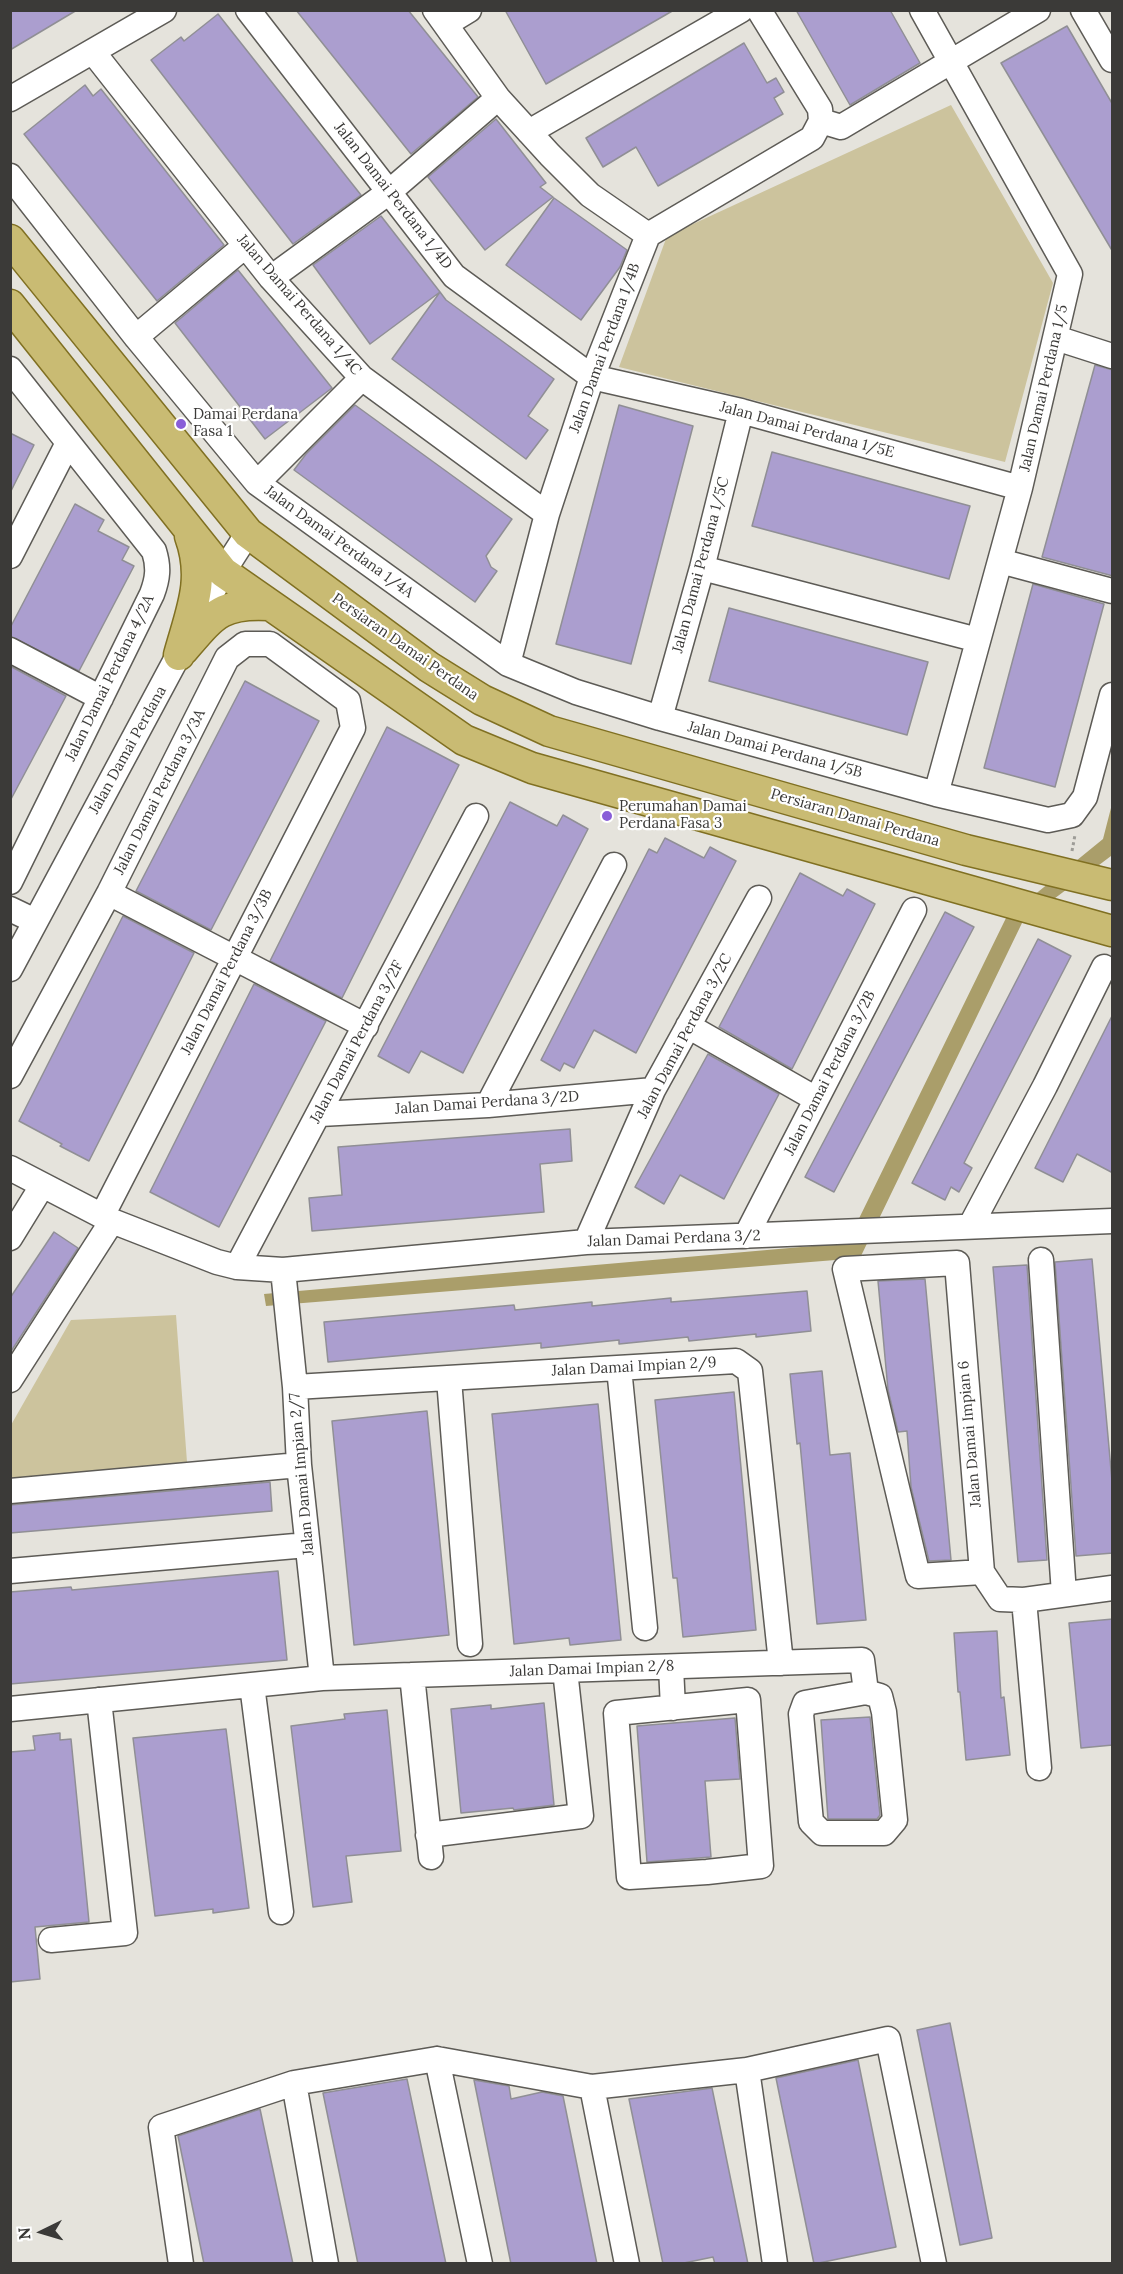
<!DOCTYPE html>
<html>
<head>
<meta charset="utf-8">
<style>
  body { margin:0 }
  #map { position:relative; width:1123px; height:2274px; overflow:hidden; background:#e5e3dc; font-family:Lora,serif }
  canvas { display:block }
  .frame { position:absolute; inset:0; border:12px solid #3b3a38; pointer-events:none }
  .north { position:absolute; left:12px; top:2202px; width:60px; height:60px; -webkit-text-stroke:4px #fff; paint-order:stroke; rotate:265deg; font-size:16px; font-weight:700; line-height:24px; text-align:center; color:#3b3a38 }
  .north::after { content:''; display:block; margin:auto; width:21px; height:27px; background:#3b3a38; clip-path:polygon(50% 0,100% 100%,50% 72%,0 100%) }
</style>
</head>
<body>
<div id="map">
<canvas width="1123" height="2274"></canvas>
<div class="frame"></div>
<div class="north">N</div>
</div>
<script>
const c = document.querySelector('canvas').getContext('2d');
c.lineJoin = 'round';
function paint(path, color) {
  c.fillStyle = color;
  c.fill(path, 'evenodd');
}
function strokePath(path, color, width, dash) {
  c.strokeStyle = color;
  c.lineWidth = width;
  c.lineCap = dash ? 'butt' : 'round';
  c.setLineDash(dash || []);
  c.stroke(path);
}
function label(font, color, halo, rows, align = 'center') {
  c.font = font + ' Lora,serif';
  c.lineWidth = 4.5;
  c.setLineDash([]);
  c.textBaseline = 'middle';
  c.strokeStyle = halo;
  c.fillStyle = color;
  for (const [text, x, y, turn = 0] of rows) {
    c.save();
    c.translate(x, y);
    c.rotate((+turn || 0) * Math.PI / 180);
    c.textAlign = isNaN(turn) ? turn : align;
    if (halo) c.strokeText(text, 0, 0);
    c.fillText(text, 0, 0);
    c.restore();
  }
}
const green = new Path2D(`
  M951,105l102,178 -48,179 -386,-95 48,-131z
  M176,1315l11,147 -176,19v-56l60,-105z`);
const water = new Path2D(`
  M1112,804l-1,52 -89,67 -162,335 -594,48 -2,-12 583,-51 159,-325 97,-79z`);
const building = new Path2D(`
  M10,10h67l-67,40z
  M296,10h112l70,87 -67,57z
  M505,10h169l-128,74z
  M796,10h94l30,53 -70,42z
  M218,14l143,181 -68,49 -142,-184 30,-23 3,4z
  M1067,26l46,79v147l-112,-189z
  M744,43l23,40 9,-5 8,14 -10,6 9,16 -125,72 -22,-39 -33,20 -17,-29z
  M85,85l8,11 8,-7 123,156 -67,56 -133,-167z
  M496,119l50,64 -6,4 13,10 -68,53 -57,-73z
  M554,198l73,52 -7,17 -39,53 -75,-55z
  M381,216l59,76 -70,52 -57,-79z
  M238,270l94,118 -67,51 -90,-116z
  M440,292l6,8 108,79 -26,37 20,14 -22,29 -134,-100z
  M1095,365l18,5v206l-71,-19z
  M355,405l157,114 -26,37 5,11 6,4 -22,31 -181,-132 12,-16z
  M619,405l74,21 -62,238 -75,-20z
  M10,433l24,12 -24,48z
  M772,452l198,54 -21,73 -197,-53z
  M75,504l29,16 -6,11 31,16 -7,13 12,6 -55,105 -69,-35v-8z
  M1033,584l71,20 -49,183 -71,-19z
  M729,608l199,54 -21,73 -198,-54z
  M10,666l56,30 -56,105z
  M245,681l74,40 -108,209 -75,-39z
  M387,727l72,38 -117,233 -72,-37z
  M510,802l47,24 6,-11 25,14 -125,244 -42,-22 -12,22 -31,-17z
  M665,838l39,20 6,-11 26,14 -100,192 -42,-23 -20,38 -10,-5 -4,8 -19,-11 108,-211 8,4z
  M800,873l43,23 4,-7 28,15 -83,165 -73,-42z
  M945,912l29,15 -140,265 -29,-15z
  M123,916l71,37 -105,208 -29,-15 2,-2 -43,-23z
  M1038,939l33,17 -107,207 8,5 -13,24 -8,-5 -6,13 -33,-17z
  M254,984l72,37 -107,206 -69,-35z
  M1113,1014v159l-36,-19 -14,28 -28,-14z
  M708,1054l71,40 -55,105 -44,-24 -16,29 -29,-17z
  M570,1129l2,32 -32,3 4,48 -232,19 -3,-33 33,-3 -4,-48z
  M54,1232l24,16 -68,105v-55z
  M1092,1259l21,233v61l-37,3 -21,-294z
  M1027,1265l20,295 -29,2 -25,-295z
  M925,1279l26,281 -22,1 -18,-74 -4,-56 -9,1 -10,-42 -10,-109z
  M807,1291l4,40 -55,6v-3l-67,7 -1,-4 -69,7v-4l-78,8v-5l-213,19 -4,-40 190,-17 1,5 77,-8v4l79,-8v4z
  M822,1371l8,84 20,-2 16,167 -49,4 -17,-181 -3,1 -7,-70z
  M734,1392l22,238 -73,7 -6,-59h-4l-18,-178z
  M598,1404l23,236 -51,5 -1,-7 -55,6 -22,-230z
  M427,1411l22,224 -95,10 -22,-224z
  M270,1482l2,29 -262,22v-28z
  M278,1571l9,89 -277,24v-92l61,-5 1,3z
  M1113,1619v126l-32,3 -12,-125z
  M997,1631l4,67 3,-1 6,58 -44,5 -6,-68h-2l-4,-59z
  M544,1703l10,102 -40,5 -1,-2 -52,5 -10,-104 40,-4v4z
  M387,1710l14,141 -55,5 6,46 -39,5 -22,-181 54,-7 -1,-5z
  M870,1717l10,98 -3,4h-49l-7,-99z
  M735,1718l5,61 -35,2 6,76 -64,5 -10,-136z
  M226,1729l23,179 -36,5v-4l-58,7 -22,-178z
  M60,1733v7l11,-1 18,183 -54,5 5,52 -30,3v-230l25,-2 -2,-14z
  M950,2023l42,215 -32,7 -43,-215z
  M858,2060l38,187 -82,17 -38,-186z
  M407,2079l39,185h-88l-35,-171z
  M474,2080l35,6 2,13 31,-7 21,4 34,168h-86z
  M712,2088l36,176h-33l-2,-7 -34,7h-16l-34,-165z
  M260,2109l33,155h-89l-26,-128z`);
const path = new Path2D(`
  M1072,851l3,-16`);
const minor = new Path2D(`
  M248,10l206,266 138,101 149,34 279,77
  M435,10l63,88 52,57 40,40 58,40
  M759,10l61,99 1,12
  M922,10l148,264 -50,214 -84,306
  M1083,10l29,50
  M446,24l23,-14
  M93,52l178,226 91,100 185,136
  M10,99l154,-89
  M821,121l20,6 197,-117
  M529,132l212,-122
  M10,176l126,161 121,146 251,181 68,28 84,26 276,76 112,26 24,-5 13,-18 27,-102
  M271,278l118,-86 109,-94
  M136,337l109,-91
  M1056,338l56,18
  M10,369l144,182c5,16 4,27 -2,43l-142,288
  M257,483l105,-105
  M10,556l58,-113
  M1000,561l112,30
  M702,568l276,72
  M10,650l91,48
  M508,664l39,-150 45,-137 56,-142 164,-97 9,-17
  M660,718l42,-150 39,-157
  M109,893l257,133
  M10,909l25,12
  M10,969l213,-397 25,-39
  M688,1026l128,73
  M10,1076l99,-183 118,-235 18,-14h25l78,57 5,27 -251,488
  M488,1105l126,-240
  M320,1114l168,-9 165,-15
  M10,1168l102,53 105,41 20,5 46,3 303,-28 526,-21
  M971,1225l74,-139 59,-119
  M746,1236l168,-326
  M10,1238l32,-52
  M586,1242l67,-152 106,-192
  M1041,1260l23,334
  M237,1267l239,-451
  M283,1270l12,117 4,78 23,213
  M619,1368l26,260
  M449,1379l21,265
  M10,1380l102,-159
  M295,1387l441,-26 14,10 31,292
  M10,1491l289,-26
  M10,1571l297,-26
  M982,1572l-64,4 -73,-307 112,-6 25,309 18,27 24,1 88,-12
  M1024,1600l15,168
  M671,1667l2,41
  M412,1675l19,182
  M252,1685l29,227
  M748,1700l13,166 -54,6 -78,5 -13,-164z
  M10,1709l312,-31 540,-18 4,32 -61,11 -4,11 10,108 11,11h62l11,-13 -11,-108 -4,-16 -14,-4
  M428,1835l153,-19 -16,-146
  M51,1940l74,-7 -26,-233
  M437,2059l43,205
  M747,2070l28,194
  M294,2083l32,181
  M592,2087l35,177
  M181,2264l-20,-137 133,-44 143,-24 155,28 155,-17 141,-31 46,225`);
const major = new Path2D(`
  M10,240l238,293 181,134 53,33 67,31 417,119 146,35
  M10,305l213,267 241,168 68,28 580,163
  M183,650c30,-35 38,-48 87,-45
  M179,655c12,-44 27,-75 11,-119`);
const markers = [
  [181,424,6,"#895ed8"],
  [607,816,6,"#895ed8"]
];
const streetNames = [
  ["Jalan Damai Perdana 1/4D",393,196,52],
  ["Jalan Damai Perdana 1/4C",299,305,49],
  ["Jalan Damai Perdana 1/4B",605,348,-70],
  ["Jalan Damai Perdana 1/5",1044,388,-77],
  ["Jalan Damai Perdana 1/5E",807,430,15],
  ["Jalan Damai Perdana 1/4A",339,542,36],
  ["Jalan Damai Perdana 1/5C",701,565,-75],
  ["Persiaran Damai Perdana",405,647,35],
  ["Jalan Damai Perdana 4/2A",110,678,-64],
  ["Jalan Damai Perdana",128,750,-61],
  ["Jalan Damai Perdana 1/5B",775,750,15],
  ["Jalan Damai Perdana 3/3A",160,792,-63],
  ["Persiaran Damai Perdana",855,818,16],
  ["Jalan Damai Perdana 3/3B",227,972,-63],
  ["Jalan Damai Perdana 3/2C",685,1036,-62],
  ["Jalan Damai Perdana 3/2F",357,1042,-62],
  ["Jalan Damai Perdana 3/2B",830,1073,-63],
  ["Jalan Damai Perdana 3/2D",487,1103,-4],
  ["Jalan Damai Perdana 3/2",674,1239,-2],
  ["Jalan Damai Impian 2/9",634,1367,-3],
  ["Jalan Damai Impian 6",970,1434,-95],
  ["Jalan Damai Impian 2/7",302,1474,-95],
  ["Jalan Damai Impian 2/8",592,1669,-2]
];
const poiNames = [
  ["Damai Perdana",193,415],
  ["Fasa 1",193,432],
  ["Perumahan Damai",619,807],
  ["Perdana Fasa 3",619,824]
];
paint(green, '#ccc39d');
paint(water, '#aa9e6a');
paint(building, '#ab9ecf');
strokePath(building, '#908f95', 1.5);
strokePath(minor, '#5d5b56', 27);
strokePath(major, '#807022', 33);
strokePath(path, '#9d9c97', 3, [3, 3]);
strokePath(minor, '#fff', 24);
strokePath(major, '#c9bb73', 30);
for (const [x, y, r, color] of markers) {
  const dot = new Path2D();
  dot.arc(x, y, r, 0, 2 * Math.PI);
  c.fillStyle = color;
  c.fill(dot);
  strokePath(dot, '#fff', 2);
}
label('15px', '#3b3a38', '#fff', streetNames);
label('15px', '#3b3a38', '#fff', poiNames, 'left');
</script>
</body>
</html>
